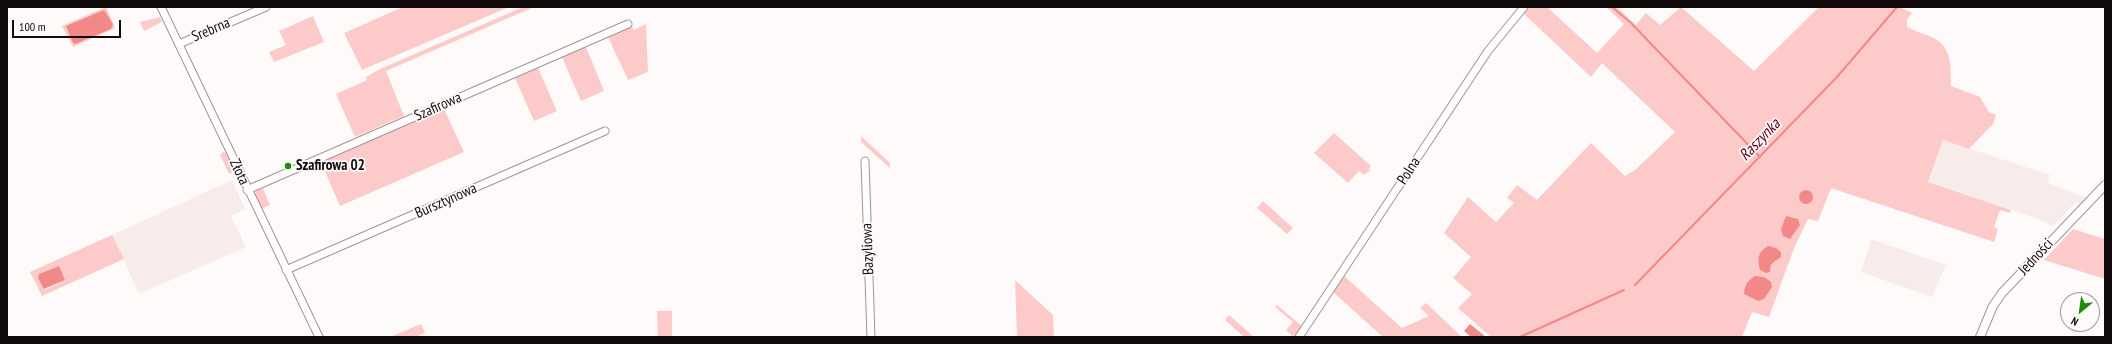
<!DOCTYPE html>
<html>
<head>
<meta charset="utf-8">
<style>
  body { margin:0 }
  #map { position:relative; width:2112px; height:344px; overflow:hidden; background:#fffafa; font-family:"PT Sans Narrow",sans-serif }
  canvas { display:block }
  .frame { position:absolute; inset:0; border:8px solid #120b0b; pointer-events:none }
  .north { position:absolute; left:2060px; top:292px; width:40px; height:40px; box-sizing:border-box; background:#fffafa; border:1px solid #a09a9a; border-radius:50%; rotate:209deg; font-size:11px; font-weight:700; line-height:16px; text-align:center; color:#120b0b }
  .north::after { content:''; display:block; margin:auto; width:14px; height:18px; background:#1f8c0d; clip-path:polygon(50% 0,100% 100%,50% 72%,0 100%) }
  .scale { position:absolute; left:12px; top:20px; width:109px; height:18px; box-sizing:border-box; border:2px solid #120b0b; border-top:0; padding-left:5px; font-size:12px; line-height:14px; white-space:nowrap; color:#120b0b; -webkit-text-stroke:3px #fffafa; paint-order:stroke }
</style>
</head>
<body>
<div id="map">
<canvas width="2112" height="344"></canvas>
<div class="frame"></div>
<div class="north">N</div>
<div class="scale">100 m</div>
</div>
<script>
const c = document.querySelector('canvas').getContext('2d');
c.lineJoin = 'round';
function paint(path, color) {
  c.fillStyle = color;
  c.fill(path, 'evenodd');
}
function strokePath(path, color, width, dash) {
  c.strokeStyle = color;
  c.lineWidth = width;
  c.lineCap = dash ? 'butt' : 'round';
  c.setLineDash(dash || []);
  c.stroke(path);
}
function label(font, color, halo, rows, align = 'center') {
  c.font = font + ' "PT Sans Narrow",sans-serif';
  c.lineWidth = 3.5;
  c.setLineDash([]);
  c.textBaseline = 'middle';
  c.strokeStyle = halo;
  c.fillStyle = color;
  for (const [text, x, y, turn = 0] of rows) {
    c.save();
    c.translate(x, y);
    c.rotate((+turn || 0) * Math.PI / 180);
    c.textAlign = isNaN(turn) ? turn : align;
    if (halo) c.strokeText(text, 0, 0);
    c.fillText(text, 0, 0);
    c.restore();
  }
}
const built = new Path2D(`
  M1943,140l107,35 -2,8 39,15 -5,6 -6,-2 -23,24 -17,-8 -108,-36z
  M232,180l13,29 -14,7 15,31 -107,47 -27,-59z
  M1871,239l75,26 -14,32 -71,-25z`);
const green = new Path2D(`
  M106,7l9,21 -42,19 -11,-21z
  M403,7h106l-147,63 -18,-37z
  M523,7h11l-148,64 18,45 -49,21 -19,-43 31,-14 -1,-3 14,-8z
  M1528,7h19l50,46 27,-29 -18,-17h11l19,18 10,-12 14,12 21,-18 73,64 65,-64h81l12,6 -5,6v8c9,5 18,7 27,11 18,10 17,29 17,48l29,11 9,15 7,3 -3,9 -24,25 -26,-9 -15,42 83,28 -1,3 -10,-3 -6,17 4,2 -4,13 -163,-54 -13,33 -10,-2 -14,29 -25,69 -17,-5 -10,25h-251l-33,-29 14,-14 -19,-16 18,-21 -27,-24 24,-36 28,25 18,-19 -7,-5 10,-13 20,15 54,-57 34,33 10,-6 40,-38 -73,-69 -11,14 -68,-64z
  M313,16l11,26 -50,20 -5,-10 17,-7 -7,-14z
  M160,17l2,5 -18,9 -4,-9z
  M646,24l2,48 -20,8 -20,-43 24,-11 2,4z
  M586,47l18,44 -23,10 -19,-44z
  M538,68l19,43 -23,10 -19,-43z
  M444,109l20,43 -124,54 -19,-44z
  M1334,133l37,33 -3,3 3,1 -7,5 -5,-4 -11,12 -34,-30z
  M861,136l29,27v5l-29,-26z
  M223,152l3,1 9,18 -6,3 -9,-19z
  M262,186l8,19 -9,4 -7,-13 4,-8z
  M1263,201l30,27 -6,6 -30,-26z
  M2073,229l32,10v40l-61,-19z
  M112,235l12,24 -82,37 -12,-24zM57,267l8,13 -20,10 -7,-14z
  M1344,276l58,52 27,-12 -9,-8 6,-5 36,34h-79l-50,-45z
  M1015,280l38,35 1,22h-37z
  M1277,305l25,21 -9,11 -7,-7 7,-8 -18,-15z
  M657,311h15v26h-14z
  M1229,315l25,22h-10l-19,-17z
  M421,324l4,9 -9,4h-26z`);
const water = new Path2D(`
  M104,10l9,14 -2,5 -36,15 -2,-1 -7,-17z
  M1799 197a7 7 0 1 1 14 0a7 7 0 1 1-14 0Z
  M1786,216l12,3 2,6 -10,14 -7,-3 -2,-7z
  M1768,246l8,2 5,4v5c-7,5 -11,5 -11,15l-4,1 -6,-3c-3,-12 -2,-18 8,-24z
  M59,266l6,14 -21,9 -6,-11 1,-4z
  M1755,276l9,1 7,5 1,5 -8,12 -6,2 -14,-7c1,-9 3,-13 11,-18z
  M1470,324l16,13h-15l-7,-6z`);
const stream = new Path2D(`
  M1612,7l19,16 129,134
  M1635,285l202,-208 60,-70
  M1520,337l104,-47`);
const minor = new Path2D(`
  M161,7l158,330
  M179,44l87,-37
  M865,161l6,176
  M247,190l381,-166
  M286,270l319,-139
  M1299,337l189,-286 36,-44`);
const tertiary = new Path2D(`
  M1980,337l13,-31 9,-13 103,-108`);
const markers = [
  [288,166,4,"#1f8c0d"]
];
const streetNames = [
  ["Srebrna",211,30,-23],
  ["Szafirowa",438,107,-24],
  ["Polna",1409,171,-57],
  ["Złota",239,172,65],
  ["Bursztynowa",446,201,-24],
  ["Bazyliowa",868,249,-92],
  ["Jedności",2036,257,-47]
];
const poiNames = [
  ["Szafirowa 02",296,166]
];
const waterNames = [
  ["Raszynka",1760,140,-46]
];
paint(built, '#f8eceb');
paint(green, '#fccbc9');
paint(water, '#f28988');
strokePath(stream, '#f28988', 2);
strokePath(minor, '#a59291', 9);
strokePath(tertiary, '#a59291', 10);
strokePath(minor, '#fff', 7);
strokePath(tertiary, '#fff', 8);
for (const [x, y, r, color] of markers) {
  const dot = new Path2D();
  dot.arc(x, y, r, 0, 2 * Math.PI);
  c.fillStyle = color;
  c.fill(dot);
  strokePath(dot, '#fffafa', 1.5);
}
label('15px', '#120b0b', '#fffafa', streetNames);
label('bold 15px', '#120b0b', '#fffafa', poiNames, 'left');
label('italic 16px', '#620012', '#fffafa', waterNames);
</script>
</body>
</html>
